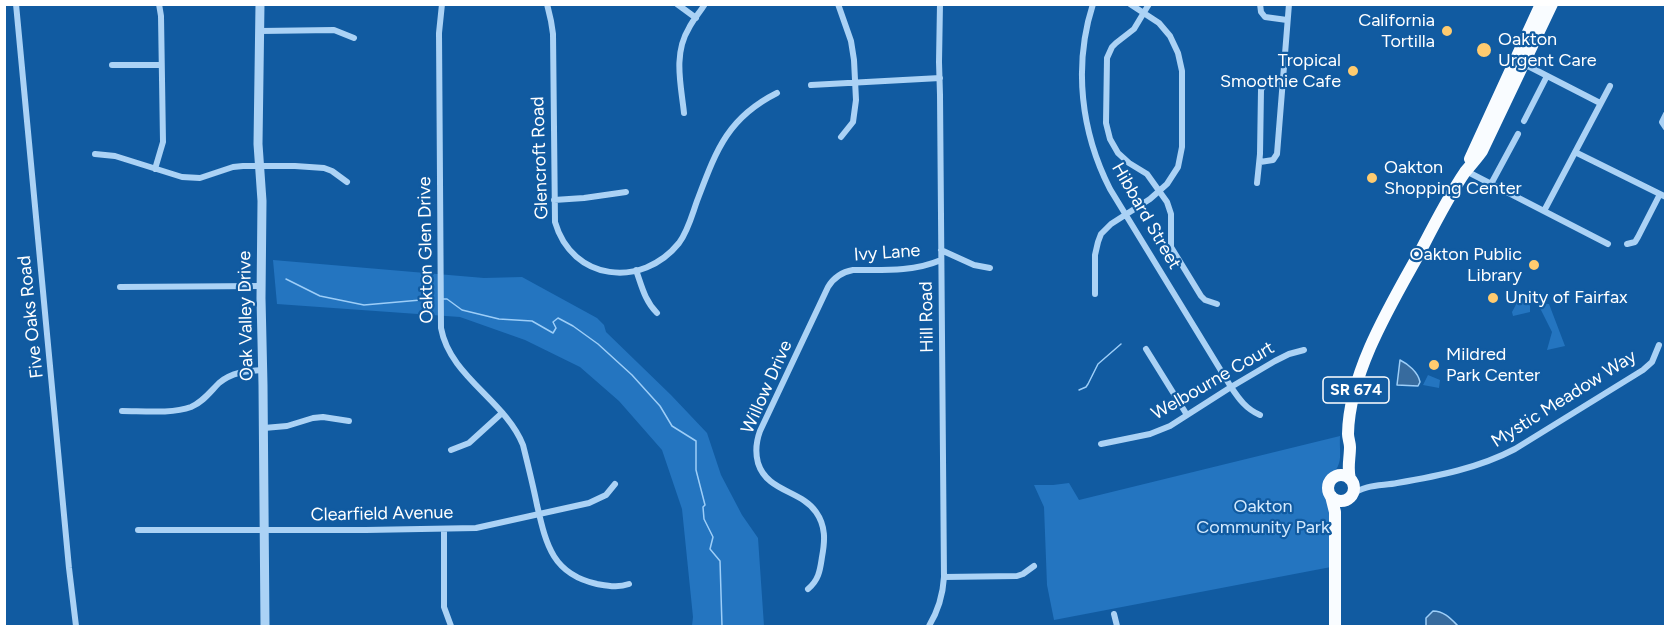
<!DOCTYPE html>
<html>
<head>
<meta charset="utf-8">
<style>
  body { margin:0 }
  #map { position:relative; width:1670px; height:631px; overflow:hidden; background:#115ba1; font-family:Figtree,sans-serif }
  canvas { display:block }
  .frame { position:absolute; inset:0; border:6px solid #fff; pointer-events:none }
</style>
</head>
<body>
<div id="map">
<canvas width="1670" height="631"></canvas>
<div class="frame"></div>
</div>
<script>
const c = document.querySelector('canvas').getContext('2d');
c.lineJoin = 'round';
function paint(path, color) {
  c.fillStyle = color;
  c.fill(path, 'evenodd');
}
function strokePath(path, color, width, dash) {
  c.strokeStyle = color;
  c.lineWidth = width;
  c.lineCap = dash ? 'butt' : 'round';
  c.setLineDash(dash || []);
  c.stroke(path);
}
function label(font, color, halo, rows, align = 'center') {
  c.font = font + ' Figtree,sans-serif';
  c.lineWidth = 4.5;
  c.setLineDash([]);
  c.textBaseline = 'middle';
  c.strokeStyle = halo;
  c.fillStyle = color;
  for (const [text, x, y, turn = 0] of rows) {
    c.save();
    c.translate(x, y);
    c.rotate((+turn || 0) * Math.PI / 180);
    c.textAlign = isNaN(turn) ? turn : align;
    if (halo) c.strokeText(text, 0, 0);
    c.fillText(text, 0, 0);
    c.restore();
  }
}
const green = new Path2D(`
  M273,260l211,18 38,-1 75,41 7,7 2,7 65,63 36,38 14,42 21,40 16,23 6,88h-72l1,-9 -11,-108 -20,-59 -43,-49 -39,-34 -55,-27 -65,-23 -183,-13z
  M1519,299l11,6v7l-17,4 -1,-4z
  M1534,303l15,1 16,42 -18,4 5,-18 -12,-24z
  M1428,375l12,5 -1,8 -16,-3z
  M1340,436c-1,22 5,28 -14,44 -1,8 -2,13 3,19l2,68 -277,53 -7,-35 -3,-78 -10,-22h19l16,-2 10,17z`);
const water = new Path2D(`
  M1400,360c8,4 18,12 20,22l-2,4 -21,-1z
  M1433,611c11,0 18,8 25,15h-32v-8z`);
const stream = new Path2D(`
  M286,279l34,17 44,9 68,-6
  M442,299h5l15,11 37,9 33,2 21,12 3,-5 -3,-6 5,-4 15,8 25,18 34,31 28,31 12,20 24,15v29l9,35 -2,2 1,12 9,18 -3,12 10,12 2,65
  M1079,390l7,-3 2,-3 10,-20 23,-20`);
const minor = new Path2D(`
  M16,4l53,564 7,58
  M442,4l-3,29 2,295c9,49 64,72 82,117 5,20 10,40 14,60 9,39 15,69 60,79 12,2 21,4 32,0
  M547,4l4,17 2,13 2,188c17,59 87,67 124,21 9,-12 13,-28 18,-42 19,-50 30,-83 80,-108
  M677,4l19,14
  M838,4l13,37 3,19 2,40 -3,22 -12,15
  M1093,4c-20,62 -12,128 17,185l121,198c8,12 15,22 29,28
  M1149,4l-15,25 -18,14 -4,4 -5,11 -1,65 4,16 8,14 11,10 18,11 20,28 4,12v33l30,49 4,4 12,4
  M1260,4l1,8 4,5 22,3
  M260,31l74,-1 20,8
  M1524,64l76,39
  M112,65h49
  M811,85l129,-7
  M684,113c-3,-28 -11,-59 5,-85 4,-8 11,-16 16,-24
  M1666,114l-4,8 4,6
  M1524,121l23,-45
  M1575,152l91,45
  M95,154l20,2 67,21 18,1 33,-11 10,-1h52l29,2 8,3 15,11
  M1260,162l13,-2 4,-6 12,-150
  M155,169l8,-27 -2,-126 -2,-12
  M1466,171l142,73
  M1257,183l3,-29 1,-64c4,-10 12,-9 21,-8
  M1491,184l27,-50
  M554,200l30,-2 42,-6
  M1544,211l66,-125
  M1627,244l8,-2 3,-5 22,-43
  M941,250l33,15 16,3
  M636,270c6,17 9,31 21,43
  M120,287l141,-1
  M1095,294v-39l3,-13 3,-8 10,-10 39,-25 17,-15 11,-17 4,-20v-76l-4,-18 -8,-17 -11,-13 -29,-19
  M1146,349l41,66
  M122,411c20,0 50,3 69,-4 12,-5 19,-15 28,-24 13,-11 28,-12 44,-13
  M264,428l23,-2 26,-8 10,-1 26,4
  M1101,444l49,-10 20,-8 61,-39 44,-26 14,-7 15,-4
  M451,450l18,-7 33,-30
  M1352,495c13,-11 30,-9 45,-12 41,-7 82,-15 118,-34l128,-79 9,-8 7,-17
  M444,529v78l7,19
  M138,530h228l110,-2 113,-25 17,-8 9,-11
  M944,577l73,-1 6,-2 11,-8
  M808,589c11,-9 12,-19 14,-32 3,-16 4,-31 -6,-45 -15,-22 -49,-20 -58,-49 -3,-11 -2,-21 2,-32l68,-144c6,-10 14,-15 25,-17 30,0 60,2 88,-10
  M1114,614l3,12
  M929,626c9,-15 14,-32 15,-49l-4,-482 -1,-33 1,-58`);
const tertiary = new Path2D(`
  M260,4l-2,140 4,57 -1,97 2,87 2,241`);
const primary = new Path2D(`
  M1470,159l71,-155
  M1328 488a13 13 0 1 1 26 0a13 13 0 1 1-26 0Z
  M1350,479c-3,-11 0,-21 0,-32 0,-4 -2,-9 -2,-13 1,-61 43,-130 72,-182 14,-27 28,-55 45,-80 6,-7 12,-14 17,-21l70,-147
  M1331,496l4,16v114`);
const markers = [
  [1447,31,6,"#ffcb6f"],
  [1484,50,8,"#ffcb6f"],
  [1353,71,6,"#ffcb6f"],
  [1372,178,6,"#ffcb6f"],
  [1534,265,6,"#ffcb6f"],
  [1493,298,6,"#ffcb6f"],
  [1434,365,6,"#ffcb6f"]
];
const shields = [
  [1356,390,66]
];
const shieldNames = [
  ["SR 674",1356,390]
];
const poiNames = [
  ["California",1435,21,"right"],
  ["Tortilla",1435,42,"right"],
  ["Oakton",1498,40],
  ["Urgent Care",1498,61],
  ["Tropical",1341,61,"right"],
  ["Smoothie Cafe",1341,82,"right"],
  ["Oakton",1384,168],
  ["Shopping Center",1384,189],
  ["Oakton Public",1522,255,"right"],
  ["Library",1522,276,"right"],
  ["Unity of Fairfax",1505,298],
  ["Mildred",1446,355],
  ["Park Center",1446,376]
];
const streetNames = [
  ["Glencroft Road",540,158,-92],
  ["Hibbard Street",1146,216,60],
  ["Oakton Glen Drive",426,250,-91],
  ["Ivy Lane",887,253,-4],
  ["Oak Valley Drive",246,316,-91],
  ["Five Oaks Road",31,317,-96],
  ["Hill Road",927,317,-91],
  ["Welbourne Court",1213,381,-30],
  ["Willow Drive",767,387,-66],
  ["Mystic Meadow Way",1564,399,-32],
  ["Clearfield Avenue",382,514,-1]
];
const parkNames = [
  ["Oakton",1263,507],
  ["Community Park",1263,528]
];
paint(green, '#2475c0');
paint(water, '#376b9e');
strokePath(water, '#9dcef8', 1.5);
strokePath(stream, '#9dcef8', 1.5);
strokePath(minor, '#abd2f5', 6);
strokePath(tertiary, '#abd2f5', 9);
strokePath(primary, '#f9fcff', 12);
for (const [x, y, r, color] of markers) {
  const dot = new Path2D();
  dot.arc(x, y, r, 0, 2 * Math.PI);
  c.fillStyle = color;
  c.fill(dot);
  strokePath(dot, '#115ba1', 2);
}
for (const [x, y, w] of shields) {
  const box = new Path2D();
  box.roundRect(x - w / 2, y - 13, w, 26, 4.5);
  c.fillStyle = '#115ba1';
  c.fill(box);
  strokePath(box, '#fff', 1.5);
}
label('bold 16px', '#fff', null, shieldNames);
label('18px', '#fff', '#115ba1', poiNames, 'left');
label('18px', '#fff', '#115ba1', streetNames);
label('18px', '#d4eafe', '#115ba1', parkNames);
</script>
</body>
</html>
